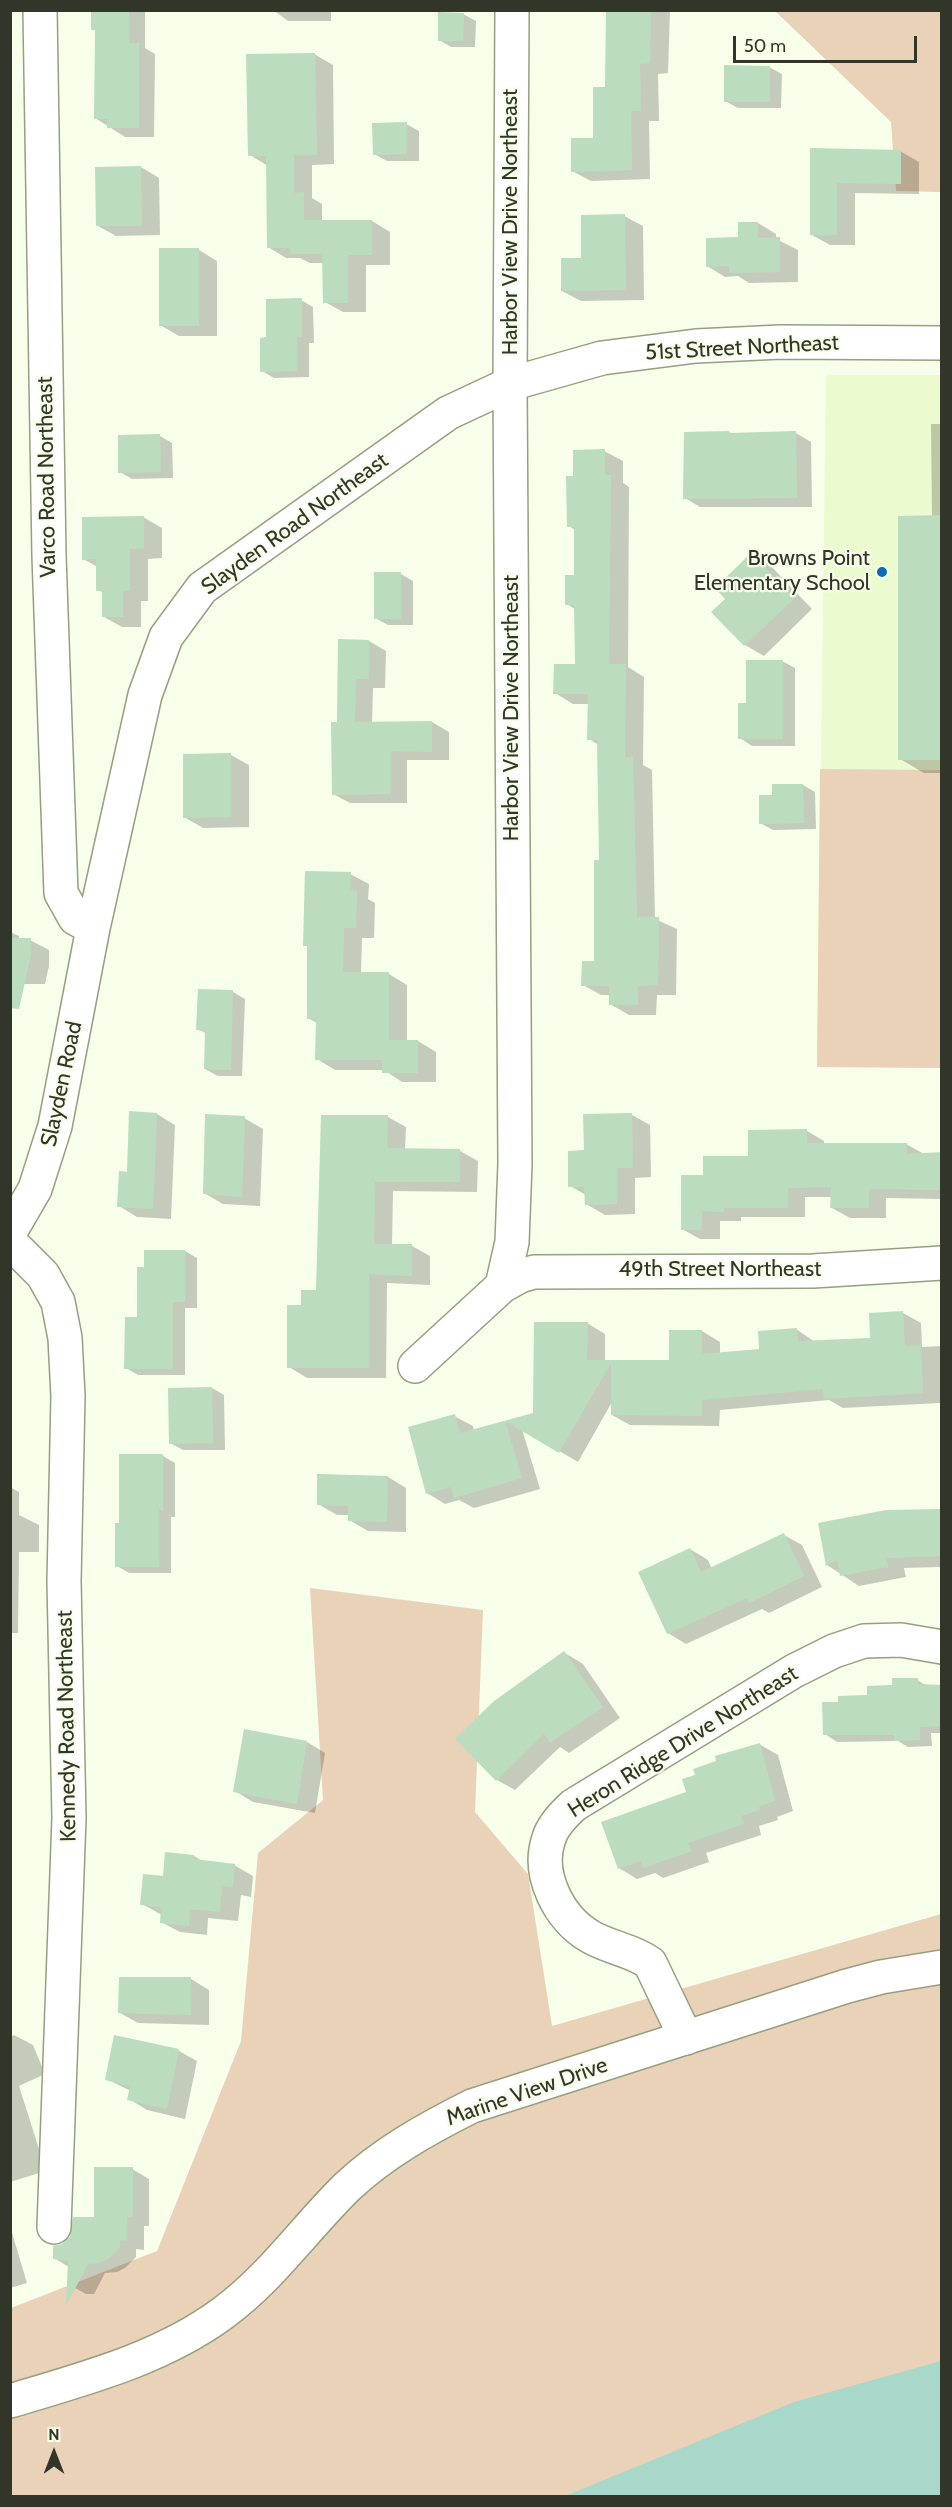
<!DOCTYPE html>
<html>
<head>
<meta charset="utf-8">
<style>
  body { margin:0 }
  #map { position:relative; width:952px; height:2507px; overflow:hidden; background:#f7fee9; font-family:Cabin,sans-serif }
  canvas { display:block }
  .frame { position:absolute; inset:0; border:12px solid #323628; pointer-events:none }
  .north { position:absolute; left:24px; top:2423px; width:60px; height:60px; -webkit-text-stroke:4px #f7fee9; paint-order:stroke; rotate:0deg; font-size:16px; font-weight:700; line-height:24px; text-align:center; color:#323628 }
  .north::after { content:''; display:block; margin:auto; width:21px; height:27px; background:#323628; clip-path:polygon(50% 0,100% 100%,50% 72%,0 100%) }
  .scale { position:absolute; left:733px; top:36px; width:184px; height:27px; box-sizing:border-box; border:3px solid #323628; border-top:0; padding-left:8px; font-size:18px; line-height:21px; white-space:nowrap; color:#323628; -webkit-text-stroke:4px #f7fee9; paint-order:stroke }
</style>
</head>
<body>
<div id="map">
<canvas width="952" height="2507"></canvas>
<div class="frame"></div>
<div class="north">N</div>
<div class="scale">50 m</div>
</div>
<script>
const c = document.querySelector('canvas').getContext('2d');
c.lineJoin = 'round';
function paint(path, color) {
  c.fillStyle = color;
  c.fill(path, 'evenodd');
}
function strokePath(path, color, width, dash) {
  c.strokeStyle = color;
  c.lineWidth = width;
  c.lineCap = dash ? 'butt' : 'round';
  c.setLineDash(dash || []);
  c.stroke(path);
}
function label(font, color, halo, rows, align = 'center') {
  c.font = font + ' Cabin,sans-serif';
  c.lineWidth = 4.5;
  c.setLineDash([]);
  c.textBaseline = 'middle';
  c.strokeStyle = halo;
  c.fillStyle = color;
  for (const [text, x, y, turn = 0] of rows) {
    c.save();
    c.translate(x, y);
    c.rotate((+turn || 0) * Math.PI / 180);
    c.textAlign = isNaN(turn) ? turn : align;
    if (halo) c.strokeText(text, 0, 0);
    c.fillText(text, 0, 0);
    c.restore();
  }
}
const built = new Path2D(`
  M826,375h115v693l-124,-1z`);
const green = new Path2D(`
  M775,11h166v181l-45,-1 -5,-69z
  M820,769l121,1v298l-124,-1z
  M310,1588l173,22 -8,202 53,62 24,152 389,-112v570l-44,12h-886v-188l146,-57 84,-210 17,-188 65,-53z`);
const water = new Path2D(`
  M941,2361v135h-376l229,-94z`);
const shadow = new Path2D(`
  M93,10h52v38l10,6 -1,83h-29l-30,-19 1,-87 -3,-2z
  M273,10h58v11h-43z
  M607,10h63l-2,63 -10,1 1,47h-10l1,58 -59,2 -19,-10 23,-32 12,-50z
  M463,14l13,7 -1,26h-24l-12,-7z
  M314,54l19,11 1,99 -22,1v33l10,6v17h50l18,11v33h-24v47h-23l-18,-10 -1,-39h-14l-10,-5h-14l-18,-11v-81l-18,-11z
  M769,67l13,7 -1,34h-43l-13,-7z
  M406,124l13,7v30h-32l-13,-7z
  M812,150l88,1 19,11v32l-64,-1v52h-25l-18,-10z
  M141,167l18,11 1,57 -44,1 -18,-10z
  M624,216l19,10 1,74 -63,1 -19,-10 21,-31z
  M758,223l18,11v5l22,11v32l-49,1 -11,-7 -13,1 -18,-11z
  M199,250l18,11v75h-38l-19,-11z
  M301,300l12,7 1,36h-5v34l-35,1 -12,-7 6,-32z
  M931,424h11v349h-18l-24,-14 32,-242z
  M729,432l4,2 63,-1 15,9 1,65h-112l-15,-9v-65z
  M119,436h41l12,7 1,35 -41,1 -12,-7z
  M604,451l19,10v22l6,4 -1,180 16,10 -1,88 9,5 3,149 22,10 -1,66h-19l-1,20h-27l-19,-11v-9h-9l-18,-10 12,-23 6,-101 -2,-116 -10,-6v-35h-16l-18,-11 21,-27 -1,-57 -8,-5 8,-28v-46l-6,-4 6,-49z
  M143,517l19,11v30l-14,1v42h-7v26h-19l-18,-10v-24l-6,-3v-23l-15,-8z
  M751,555l19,10 42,44 -48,47 -19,-11 -32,-33 14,-13z
  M401,574l12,7v44h-25l-13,-7z
  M369,641l17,10 -1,37h-12l-1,35 60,-1 17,10v28h-42v43h-57l-17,-9 5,-70z
  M782,661l13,7v78h-43l-12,-8 7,-34z
  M231,755l18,10v62l-46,1 -19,-11z
  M803,785l12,7 1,37 -43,1 -13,-7 14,-27v-10z
  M350,874l19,10 -1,15 7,4 -1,35h-12l-1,36h28l18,11v56h11l18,11v30h-34l-18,-12h-49l-18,-11v-36l-9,-5 1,-71 -4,-2z
  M10,932l9,4v4h11l19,10v16l-4,18h-29l-6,-3z
  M233,992l12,7 -3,77h-24l-13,-7 2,-35 -9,-5z
  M157,1114l18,11 -4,94 -34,-2 -18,-11 10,-33z
  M632,1115l18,10 1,52 -16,1v36l-30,1 -19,-11v-9l-16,-9 15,-34z
  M388,1117l18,10 -1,23 55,1 18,10 -1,31 -84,-1 -1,55h20l18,10v29l-43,-2 -1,95h-79l-18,-11 13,-61 15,-15z
  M244,1118l19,11 -3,77 -37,-2 -19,-11z
  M807,1131l17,10v3h82l18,10h18v45l-56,-1v20h-36l-18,-10v-11h-27v20h-64v4h-21v18h-20l-18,-10 22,-53z
  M185,1251l12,7v50h-12v67h-47l-12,-7 12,-50 7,-49z
  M903,1313l18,10 1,24 20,-1 -2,57 -97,5 -14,-8 -109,10 -1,16 -89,-1 -18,-10v-13l-34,60 -56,-33 18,60 -66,19 -15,-8 -14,4 -18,-11 27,-77 19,10 1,5 60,-17 53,-91 18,11v27l66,1v-31h31l18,11v12l41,-4 35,-21 19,13 57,-3z
  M212,1388l12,7 1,55h-42l-13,-7z
  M163,1456l12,7v54h-4v56h-42l-12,-7z
  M388,1477l18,11v44l-38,-1 -19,-11v-5h-12l-19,-11z
  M10,1487l9,5v23l20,10v27h-20l-1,81h-8z
  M942,1513v56l-3,-2 -35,1 2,9 -47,9 -32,-21 -7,-41z
  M784,1535l18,10 20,42 -53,26 -7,-4 -76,35 -18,-11 22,-84 18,11 4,9z
  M565,1653l18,11 37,54 -51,35 -9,-6 -45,43 -18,-10z
  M917,1680l10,6h15v47h-11l1,13 -24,1 -10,-6 -61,1 -12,-8 15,-30z
  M307,1742l18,11 -10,60 -62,-11 -18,-11z
  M759,1744l19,11 15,56 -16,6 1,3 -19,6 2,9 -55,18 3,9 -46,16 -8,-5 -18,6 -18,-11 69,-75 9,-17z
  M194,1856l10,6 30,3 19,11 -2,21 -10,-2 -3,26 -30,-3 -1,17 -27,-3 -19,-10 1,-7 -20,-11 23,-26z
  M191,1979l18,11v35l-71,-2 -18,-10z
  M14,2035l19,10 12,29 -26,12 27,85 -36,11v-145z
  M115,2037l64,14 18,10 -12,58 -38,-9 -18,-11 2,-8 -25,-12z
  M132,2169l17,10v47h-5v24l-8,-1v8l-11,11 -8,4 -12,1 -11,21h-8l-18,-10 1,-17 -15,-9 10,-13 32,-27z
  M10,2226l17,57 -17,5z`);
const building = new Path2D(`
  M91,10h38v33h10v85h-32v-9h-13l1,-89h-4z
  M606,10h45l-1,53 -10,1 1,47h-10l1,59 -61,2v-34h22v-51h12z
  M438,12l26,1 -1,28h-25z
  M315,53l2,102h-23v38l10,-1v28h68v35h-24v48h-25l-1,-49h-32v-6h-23l-1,-92h-18l-2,-102z
  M724,65l46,1v36h-46z
  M407,122v32l-34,1 -1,-32z
  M810,148l91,2v34l-64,-1v52h-27z
  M141,166l1,60h-46l-1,-59z
  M625,214l1,76 -65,1v-33h20v-43z
  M738,222h20v16l22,-1v35l-51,1v-7l-23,1v-29l32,-1z
  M159,248h40v78h-40z
  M302,298v39h-5v34l-37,1v-34l6,-1v-38z
  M729,431v2l67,-2 1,67 -114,1 1,-67z
  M160,434l1,38 -43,1v-38z
  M605,449v26h6l-2,189h17l-1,94 8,-1 4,160h22l-1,68 -20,1v19h-29v-19h-28l1,-25h12v-101h5l-2,-120h-10l1,-46h-35l1,-30h21l-1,-59h-9v-30h9v-48h-7l-1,-51h7v-26z
  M942,515v245h-44v-244z
  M144,516v32l-14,1v42h-7v26h-21v-27l-6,1v-32l-14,1v-43z
  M751,553l44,45 -51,48 -33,-34 14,-13 -10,-11z
  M374,572h27v47h-27z
  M338,639l31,1v39h-13l-1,43 77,-1v31l-41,-1v43l-59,1 -1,-73h6z
  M746,660h37v79h-45v-36h8z
  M231,753v64l-48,1v-64z
  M772,784h31l1,39 -45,1v-29h13z
  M305,871l46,1 -1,18 7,1 -1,37h-12l-1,44h46v68h29v33h-36v-13h-67l1,-41h-9v-73h-4z
  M10,938h21v17l-12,54 -9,-1z
  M198,989l35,1 -2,80 -27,-1 1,-38 -9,-1z
  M129,1111l28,2 -4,96 -36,-2 2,-36 8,1z
  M632,1113l1,55h-16v36l-32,1 -1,-18h-16v-36l16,-1 -1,-36z
  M205,1114l40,2 -3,81 -39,-3z
  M321,1115h67l-1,33 73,1v33h-85l-1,62h38v32l-43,-2v94h-82v-63h14v-15h15z
  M807,1129v14h100v11l35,-2v38l-73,-1v19h-39l1,-21 -43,1v20h-64v4l-22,-1v19h-21v-55h22v-19h45v-26z
  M144,1250h41v52h-12v67h-49l1,-52h12v-50h7z
  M903,1311l2,35 16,-1 2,48 -99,6 -1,-10 -121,11v16l-91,-1v-52l-52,90 -54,-32 17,57 -68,20 -3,-11 -25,7 -18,-67 47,-13 5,19 73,-20 1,-91h54l-1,38h82v-30h33v24l57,-5 -1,-18 39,-3 1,13 72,-3 -1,-25z
  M212,1387l1,56 -44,1 -1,-56z
  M119,1454h44v56h-4v57h-44v-44h4z
  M317,1474l71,2 -1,46 -39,-1v-15l-31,-1z
  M942,1509v47l-56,2 2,9 -48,9 -3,-16 -11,6 -8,-43 68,-13z
  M784,1533l20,43 -55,27 -2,-5 -80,36 -29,-62 52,-24 11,24z
  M564,1651l39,56 -53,36 -6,-9 -48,47 -41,-42 39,-38z
  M892,1678h26v6l24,1v41l-22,1v13l-26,1v-6h-71l-1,-33h16v-6l29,-1v-9l25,-1z
  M244,1729l63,12 -10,63 -64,-12z
  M760,1743l15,58 -16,5 1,4 -19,6 3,8 -56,19 4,8 -49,17 -2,-7 -23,8 -17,-47 85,-30 -4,-13 13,-4 -2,-6 23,-8 -1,-5z
  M165,1852l29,3v4l41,5 -2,23 -11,-1 -2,26 -30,-3 -1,17 -29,-3 1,-16 -21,-2 3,-31 20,2z
  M119,1977h72v38l-73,-2z
  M114,2035l65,14 -12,60 -40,-9 3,-14 -25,-6z
  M94,2167h39v50h-6v24l-7,-1v7l-12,12 -9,4 -11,1 -22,42 2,-45 -15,-2v-13l9,-2 8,-7 3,-20h21z`);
const minor = new Path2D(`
  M40,10l9,546 12,337 14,25 18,10
  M10,1232l25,-43 20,-63 38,-198 52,-233 21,-58 36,-49 246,-175 62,-29 92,-26 94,-12 85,-4 161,1
  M10,1242l33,33 15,27 7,36 3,58 -4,185 5,237 -15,409
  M502,1286l18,-10 14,-4 279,-1 129,-8
  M415,1366l87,-80 10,-44 3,-78 -5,-780 2,-374
  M686,2038l-36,-75c-18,-13 -40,-15 -59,-26 -32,-18 -55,-63 -42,-99 4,-13 15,-24 25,-33l220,-134 40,-20 30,-10 37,-1 41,7`);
const major = new Path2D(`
  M10,2401c73,-22 151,-42 213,-88 48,-35 82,-85 124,-126 36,-34 81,-59 125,-81l375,-120 34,-9 61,-10`);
const markers = [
  [882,572,6,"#0b6bb7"]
];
const streetNames = [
  ["Harbor View Drive Northeast",511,222,-90],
  ["51st Street Northeast",742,348,-3],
  ["Varco Road Northeast",47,477,-91],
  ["Slayden Road Northeast",295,524,-36],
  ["Harbor View Drive Northeast",512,708,-90],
  ["Slayden Road",62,1084,-78],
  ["49th Street Northeast",720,1270],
  ["Kennedy Road Northeast",67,1726,-91],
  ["Heron Ridge Drive Northeast",683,1742,-32],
  ["Marine View Drive",527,2092,-19]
];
const poiNames = [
  ["Browns Point",870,559],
  ["Elementary School",870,584]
];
paint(built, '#ecfbcf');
paint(green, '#e9d2b7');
paint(water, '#a8d8c9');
paint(shadow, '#0003');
paint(building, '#bbdcbe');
strokePath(minor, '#95a07e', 36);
strokePath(major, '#95a07e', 36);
strokePath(minor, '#fff', 33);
strokePath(major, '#fff', 33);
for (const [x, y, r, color] of markers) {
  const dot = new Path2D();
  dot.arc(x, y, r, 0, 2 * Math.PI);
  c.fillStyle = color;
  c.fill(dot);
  strokePath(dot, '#f7fee9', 2);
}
label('22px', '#323628', '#f7fee9', streetNames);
label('22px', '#323628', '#f7fee9', poiNames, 'right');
</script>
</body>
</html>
